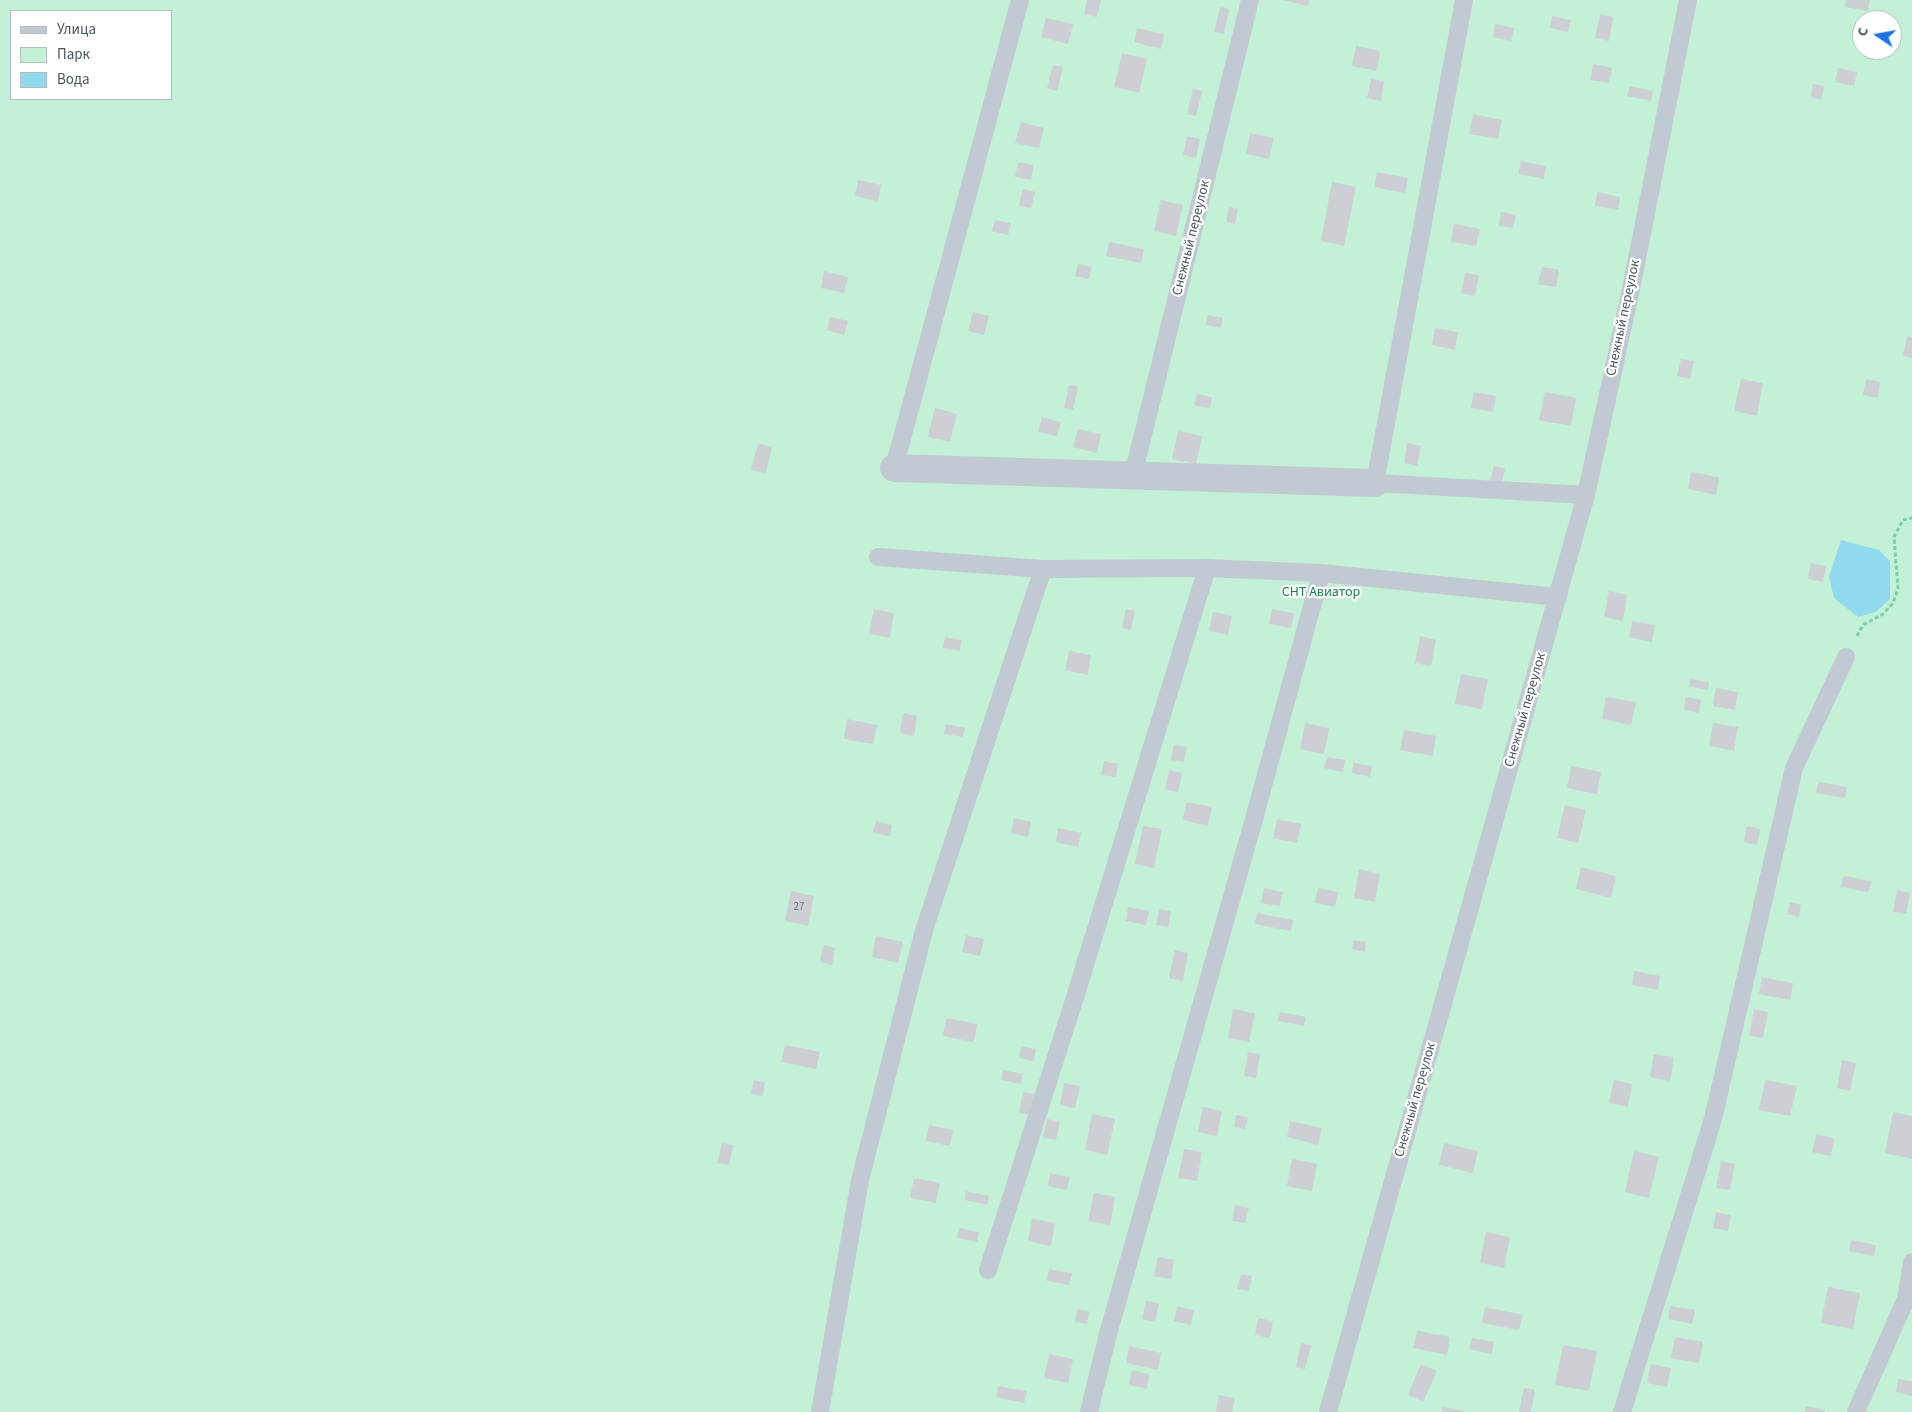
<!DOCTYPE html>
<html>
<head>
<meta charset="utf-8">
<style>
  body { margin:0 }
  #map { position:relative; width:1912px; height:1412px; overflow:hidden; background:#f5f3f3; font-family:"Source Sans 3",sans-serif }
  canvas { display:block }
  .legend { position:absolute; left:10px; top:10px; width:162px; height:90px; box-sizing:border-box; background:#fff; border:1px solid #b7bbc0; margin:0; padding:6px 9px; list-style:none; font-size:15px; color:#4a5661 }
  .legend li { display:flex; align-items:center; gap:10px; height:25px }
  .legend b { width:25px; border:1px solid #b7bbc0 }
  .north { position:absolute; left:1852px; top:10px; width:50px; height:50px; box-sizing:border-box; background:#fff; border:1px solid #b7bbc0; border-radius:50%; rotate:282deg; font-size:14px; font-weight:700; line-height:20px; text-align:center; color:#4a5661 }
  .north::after { content:''; display:block; margin:auto; width:18px; height:22px; background:#1a73e8; clip-path:polygon(50% 0,100% 100%,50% 72%,0 100%) }
</style>
</head>
<body>
<div id="map">
<canvas width="1912" height="1412"></canvas>
<ul class="legend">
<li><b style="height:6px;background:#c1cad2"></b>Улица</li>
<li><b style="height:14px;background:#c3f1d5"></b>Парк</li>
<li><b style="height:14px;background:#90daee"></b>Вода</li>
</ul>
<div class="north">С</div>
</div>
<script>
const c = document.querySelector('canvas').getContext('2d');
c.lineJoin = 'round';
function paint(path, color) {
  c.fillStyle = color;
  c.fill(path, 'evenodd');
}
function strokePath(path, color, width, dash) {
  c.strokeStyle = color;
  c.lineWidth = width;
  c.lineCap = dash ? 'butt' : 'round';
  c.setLineDash(dash || []);
  c.stroke(path);
}
function label(font, color, halo, rows, align = 'center') {
  c.font = font + ' "Source Sans 3",sans-serif';
  c.lineWidth = 4.5;
  c.setLineDash([]);
  c.textBaseline = 'middle';
  c.strokeStyle = halo;
  c.fillStyle = color;
  for (const [text, x, y, turn = 0] of rows) {
    c.save();
    c.translate(x, y);
    c.rotate((+turn || 0) * Math.PI / 180);
    c.textAlign = isNaN(turn) ? turn : align;
    if (halo) c.strokeText(text, 0, 0);
    c.fillText(text, 0, 0);
    c.restore();
  }
}
const green = new Path2D(`
  M0,0h1912v1412h-1912zM11,11h160v88h-160zM1862,20h30v30h-30z`);
const water = new Path2D(`
  M1841,540l38,10 11,11v38l-14,13 -18,5 -24,-19 -5,-21z`);
const building = new Path2D(`
  M1087,0h14l-4,17 -13,-3z
  M1282,0h27l-1,6z
  M1846,0h24l-2,11 -23,-4z
  M1220,7l9,2 -5,25 -10,-2z
  M1600,14l13,3 -4,24 -14,-3z
  M1552,16l19,4 -3,12 -18,-4z
  M1046,18l27,6 -5,20 -27,-7z
  M1495,24l19,4 -3,13 -18,-4z
  M1137,28l27,6 -3,15 -27,-7z
  M1356,46l24,5 -3,20 -25,-5z
  M1122,53l25,6 -8,34 -25,-6z
  M1593,64l19,4 -3,15 -19,-3z
  M1053,65l10,2 -6,24 -10,-3z
  M1838,68l19,4 -3,14 -19,-4z
  M1371,79l13,2 -3,20 -14,-3z
  M1813,84l11,2 -3,14 -10,-3z
  M1630,86l23,5 -2,10 -24,-5z
  M1193,89l9,2 -6,25 -9,-2z
  M1473,114l29,6 -4,19 -29,-5z
  M1021,122l23,6 -5,20 -24,-5z
  M1250,133l24,5 -5,21 -23,-5z
  M1187,136l13,3 -4,19 -13,-3z
  M1521,161l25,5 -2,13 -26,-5z
  M1018,162l16,3 -3,15 -16,-3z
  M1377,172l31,6 -3,15 -31,-6z
  M858,180l23,5 -3,16 -23,-5z
  M1332,182l24,5 -12,59 -23,-5z
  M1023,189l12,3 -4,16 -12,-2z
  M1597,192l23,5 -2,13 -23,-4z
  M1161,200l22,5 -7,31 -22,-5z
  M1229,207l9,2 -3,15 -9,-2z
  M1501,212l15,3 -3,13 -14,-2z
  M995,220l16,3 -3,12 -16,-4z
  M1454,224l26,5 -4,17 -25,-4z
  M1109,242l35,7 -3,14 -35,-7z
  M1078,264l14,3 -3,12 -14,-3z
  M1542,267l17,3 -3,17 -18,-3z
  M824,271l24,6 -4,16 -23,-5z
  M1465,273l14,2 -4,21 -14,-3z
  M973,312l16,4 -5,19 -16,-4z
  M1208,315l15,3 -2,10 -15,-3z
  M830,317l18,4 -4,14 -17,-5z
  M1435,328l23,4 -3,18 -23,-5z
  M1907,336l5,1v21l-9,-2z
  M1681,359l13,2 -4,18 -13,-3z
  M1741,379l22,4 -6,33 -23,-5z
  M1866,379l14,3 -2,16 -15,-3z
  M1069,385l9,2 -5,23 -9,-2z
  M1474,392l22,4 -3,16 -22,-4z
  M1545,392l31,6 -5,28 -32,-6z
  M1197,394l15,3 -2,11 -16,-3z
  M935,408l22,6 -7,28 -22,-5z
  M1042,417l19,5 -4,14 -19,-4z
  M1078,429l23,5 -4,19 -24,-6z
  M1178,431l24,5 -6,28 -24,-5z
  M758,443l14,4 -6,26 -15,-3z
  M1407,443l14,3 -4,20 -13,-3z
  M1494,466l11,2 -3,15 -12,-2z
  M1691,472l28,5 -3,18 -28,-6z
  M1811,563l15,3 -3,16 -15,-3z
  M1609,591l18,4 -4,26 -19,-4z
  M874,609l20,4 -4,25 -21,-4z
  M1126,609l9,2 -4,19 -9,-2z
  M1272,609l22,4 -3,15 -22,-4z
  M1213,612l19,4 -4,19 -19,-4z
  M1632,621l23,4 -3,17 -23,-5z
  M1420,636l16,4 -5,26 -16,-3z
  M945,637l17,3 -2,11 -17,-3z
  M1069,651l22,4 -3,20 -23,-5z
  M1461,674l27,5 -6,30 -27,-5z
  M1690,679l19,3 -1,8 -19,-4z
  M1716,688l22,4 -3,18 -22,-4z
  M1606,697l30,5 -5,23 -29,-6z
  M1686,697l15,3 -2,13 -15,-3z
  M903,713l14,3 -3,20 -14,-3z
  M847,719l30,6 -4,19 -29,-5z
  M1305,723l24,5 -5,26 -24,-5z
  M1713,723l25,4 -4,24 -25,-5z
  M946,724l19,4 -2,9 -19,-3z
  M1404,730l32,6 -3,20 -33,-6z
  M1174,745l13,2 -3,15 -13,-2z
  M1327,757l18,3 -2,12 -19,-4z
  M1104,761l14,3 -2,13 -15,-2z
  M1353,763l19,3 -2,11 -18,-4z
  M1571,766l30,6 -4,22 -30,-6z
  M1169,770l13,3 -4,19 -13,-3z
  M1818,782l29,5 -2,11 -29,-5z
  M1186,802l26,5 -4,19 -25,-6z
  M1565,805l21,5 -8,33 -21,-5z
  M1014,818l17,4 -3,15 -17,-4z
  M1277,819l24,5 -4,19 -24,-5z
  M876,821l16,4 -2,11 -17,-3z
  M1143,826l19,3 -8,39 -19,-4z
  M1747,826l13,3 -3,16 -13,-3z
  M1058,828l23,5 -3,14 -22,-5z
  M1581,867l35,9 -5,22 -35,-9z
  M1359,869l21,5 -5,28 -21,-4z
  M1844,876l27,5 -3,11 -27,-5z
  M1264,888l19,4 -3,14 -19,-3z
  M1318,888l20,4 -3,15 -20,-4z
  M1897,890l13,3 -4,21 -13,-2z
  M791,891l23,5 -6,30 -23,-5z
  M1790,902l11,3 -2,12 -12,-3z
  M1128,907l21,4 -3,14 -20,-4z
  M1159,909l12,2 -2,16 -13,-2z
  M1257,913l36,7 -2,11 -36,-7z
  M966,935l18,4 -4,17 -18,-4z
  M876,936l27,6 -5,21 -26,-6z
  M1354,940l12,2 -1,10 -13,-3z
  M823,945l12,3 -3,17 -12,-3z
  M1175,950l13,3 -5,28 -14,-3z
  M1634,971l26,5 -2,14 -26,-5z
  M1762,977l31,6 -3,17 -31,-6z
  M1233,1009l22,4 -6,29 -21,-4z
  M1754,1009l14,3 -5,26 -14,-2z
  M1280,1012l26,5 -2,9 -26,-5z
  M946,1018l31,6 -3,18 -31,-6z
  M785,1045l35,7 -4,17 -35,-7z
  M1021,1046l15,3 -2,12 -15,-3z
  M1248,1052l12,2 -4,24 -12,-2z
  M1654,1054l20,3 -4,24 -20,-4z
  M1842,1060l14,3 -6,28 -13,-3z
  M1003,1070l20,4 -2,10 -20,-4z
  M754,1080l11,2 -2,14 -12,-2z
  M1614,1080l18,4 -4,23 -19,-4z
  M1765,1080l32,6 -7,30 -31,-6z
  M1064,1083l16,3 -5,22 -15,-3z
  M1023,1092l12,2 -4,21 -12,-2z
  M1203,1107l19,4 -5,25 -19,-4z
  M1893,1112l19,4v43l-27,-6z
  M1092,1114l23,5 -8,36 -22,-5z
  M1236,1115l12,2 -3,12 -11,-2z
  M1047,1119l13,3 -4,18 -13,-2z
  M1290,1121l32,7 -4,17 -31,-8z
  M929,1125l24,5 -3,16 -24,-5z
  M1816,1134l18,4 -3,18 -19,-4z
  M722,1143l11,2 -4,20 -12,-2z
  M1444,1143l34,8 -5,22 -34,-8z
  M1184,1149l18,3 -5,29 -19,-3z
  M1634,1151l25,6 -10,41 -24,-6z
  M1292,1159l25,5 -5,27 -25,-5z
  M1721,1161l14,3 -5,26 -14,-2z
  M1050,1173l20,4 -3,13 -19,-4z
  M914,1178l26,5 -4,20 -26,-5z
  M966,1191l23,5 -2,9 -22,-5z
  M1094,1193l21,4 -5,28 -22,-4z
  M1235,1205l14,3 -4,15 -13,-2z
  M1716,1212l15,3 -3,16 -15,-3z
  M1032,1219l23,4 -4,23 -23,-5z
  M959,1228l20,4 -2,10 -20,-4z
  M1486,1232l24,5 -6,31 -24,-5z
  M1851,1240l25,5 -2,11 -25,-5z
  M1158,1257l16,3 -3,19 -17,-3z
  M1049,1269l23,4 -3,12 -22,-4z
  M1241,1274l11,2 -3,15 -12,-2z
  M1828,1287l32,6 -7,36 -32,-6z
  M1146,1301l13,2 -4,19 -13,-3z
  M1670,1306l25,4 -3,14 -24,-5z
  M1177,1307l17,3 -3,15 -17,-4z
  M1485,1307l38,8 -4,15 -37,-7z
  M1077,1309l12,2 -2,13 -12,-2z
  M1258,1318l15,3 -3,17 -15,-3z
  M1417,1331l33,6 -3,18 -34,-7z
  M1675,1337l28,5 -4,21 -28,-5z
  M1472,1338l22,4 -2,12 -23,-5z
  M1301,1343l10,2 -6,24 -9,-2z
  M1563,1345l34,6 -8,40 -34,-6z
  M1129,1346l32,7 -3,17 -32,-7z
  M1049,1354l24,5 -5,24 -24,-5z
  M1421,1364l16,7 -14,31 -15,-7z
  M1651,1364l20,4 -4,19 -20,-4z
  M1132,1370l17,4 -2,15 -18,-4z
  M1898,1379l14,2v15l-16,-4z
  M998,1386l29,5 -3,12 -28,-6z
  M1524,1388l11,2 -4,22h-12z
  M1219,1395l16,3 -3,14h-16z
  M1806,1406l19,4v2h-20z
  M1443,1407l21,4v1h-22z`);
const path = new Path2D(`
  M1857,636l6,-11 20,-11 10,-11 5,-14 -4,-52 9,-17 9,-2`);
const lane = new Path2D(`
  M1464,0l-89,483 211,12
  M894,468l126,-468
  M1133,475l117,-475
  M878,557l165,12 164,-1 114,5 237,24
  M988,1270l88,-276 131,-426
  M820,1412l40,-232 65,-253 118,-358
  M1089,1412l19,-78 146,-515 67,-246
  M1328,1412l258,-917 45,-206 57,-289
  M1622,1412l91,-293 81,-351 52,-111
  M1856,1412l50,-113 6,-37`);
const street = new Path2D(`
  M894,468l481,15`);
const numberNames = [
  ["27",799,908]
];
const streetNames = [
  ["Снежный переулок",1192,238,-76],
  ["Снежный переулок",1624,318,-78],
  ["Снежный переулок",1526,710,-74],
  ["Снежный переулок",1416,1100,-74]
];
const parkNames = [
  ["СНТ Авиатор",1321,593]
];
paint(green, '#c3f1d5');
paint(water, '#90daee');
paint(building, '#cdcfd5');
strokePath(path, '#7ad0a6', 3, [4, 2.5]);
strokePath(lane, '#c1cad2', 18);
strokePath(street, '#c1cad2', 28);
label('11px', '#6b747e', null, numberNames);
label('14px', '#4a5661', '#fff', streetNames);
label('14px', '#17864f', '#fff', parkNames);
</script>
</body>
</html>
